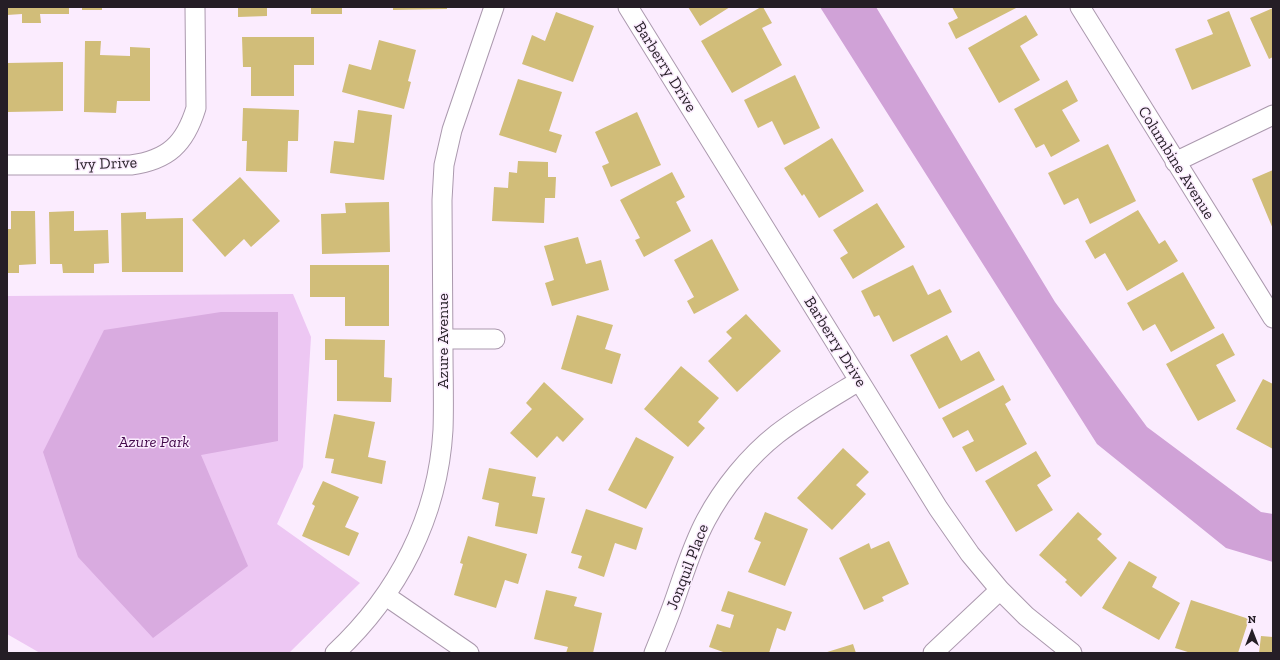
<!DOCTYPE html>
<html>
<head>
<meta charset="utf-8">
<style>
  body { margin:0 }
  #map { position:relative; width:1280px; height:660px; overflow:hidden; background:#fbecfe; font-family:"Zilla Slab",serif }
  canvas { display:block }
  .frame { position:absolute; inset:0; border:8px solid #251e26; pointer-events:none }
  .north { position:absolute; left:1232px; top:612px; width:40px; height:40px; -webkit-text-stroke:3px #fbecfe; paint-order:stroke; rotate:0deg; font-size:11px; font-weight:700; line-height:16px; text-align:center; color:#251e26 }
  .north::after { content:''; display:block; margin:auto; width:14px; height:18px; background:#251e26; clip-path:polygon(50% 0,100% 100%,50% 72%,0 100%) }
</style>
</head>
<body>
<div id="map">
<canvas width="1280" height="660"></canvas>
<div class="frame"></div>
<div class="north">N</div>
</div>
<script>
const c = document.querySelector('canvas').getContext('2d');
c.lineJoin = 'round';
function paint(path, color) {
  c.fillStyle = color;
  c.fill(path, 'evenodd');
}
function strokePath(path, color, width, dash) {
  c.strokeStyle = color;
  c.lineWidth = width;
  c.lineCap = dash ? 'butt' : 'round';
  c.setLineDash(dash || []);
  c.stroke(path);
}
function label(font, color, halo, rows, align = 'center') {
  c.font = font + ' "Zilla Slab",serif';
  c.lineWidth = 3;
  c.setLineDash([]);
  c.textBaseline = 'middle';
  c.strokeStyle = halo;
  c.fillStyle = color;
  for (const [text, x, y, turn = 0] of rows) {
    c.save();
    c.translate(x, y);
    c.rotate((+turn || 0) * Math.PI / 180);
    c.textAlign = isNaN(turn) ? turn : align;
    if (halo) c.strokeText(text, 0, 0);
    c.fillText(text, 0, 0);
    c.restore();
  }
}
const green = new Path2D(`
  M293,294l18,43 -8,130 -26,57 83,59 -71,70h-249l-33,-19v-338z`);
const forest = new Path2D(`
  M221,312h57v129l-77,14 47,111 -95,72 -75,-81 -35,-105 61,-122z`);
const water = new Path2D(`
  M820,7h56l179,295 92,125 114,85 12,2v48l-47,-14 -129,-104z`);
const building = new Path2D(`
  M7,7h62v7h-29l1,9h-19v-9l-15,1z
  M82,7h20v3h-20z
  M238,7h29v9l-29,1z
  M311,7h31v7h-31z
  M393,7h54v2l-54,1z
  M688,7h42l-30,19z
  M761,7h2l9,16 -10,5 20,37 -50,28 -31,-52z
  M952,7h66l-62,32 -8,-16 10,-5z
  M1273,8v49l-4,2 -19,-41z
  M1229,11l22,55 -59,24 -17,-41 38,-15 -6,-14z
  M556,12l38,14 -21,56 -51,-18 10,-29 13,6z
  M1026,15l12,20 -18,11 20,34 -41,23 -31,-55z
  M242,37h72v28h-20v31h-43v-29h-8z
  M379,40l37,10 -8,31 3,1 -7,27 -62,-17 7,-28 22,6z
  M85,41h16l-1,14 30,1v-9l20,1v53h-33l-1,12 -32,-1z
  M63,62v49l-56,1v-49z
  M795,75l25,53 -36,17 -12,-24 -14,7 -14,-28z
  M518,79l44,13 -13,39 13,4 -6,18 -57,-18z
  M1067,80l11,21 -16,9 18,31 -29,16 -7,-13 -8,4 -22,-39z
  M243,108l56,2 -1,31h-10l-1,31 -41,-1 1,-30h-5z
  M358,110l34,5 -8,65 -54,-7 4,-32 20,2z
  M637,112l24,53 -50,22 -9,-21 7,-3 -14,-31z
  M832,138l32,53 -45,27 -15,-24 -2,2 -18,-28z
  M1108,144l28,57 -46,23 -12,-26 -14,7 -16,-32z
  M518,161l30,1v15h8l-1,21h-10l-1,25 -52,-2 2,-34 14,1 1,-16 8,1z
  M1273,170v59l-21,-50z
  M672,172l13,25 -9,5 15,29 -47,26 -9,-17 5,-2 -20,-38z
  M240,177l40,44 -29,26 -7,-8 -19,18 -33,-37z
  M389,202l1,50 -68,2 -1,-40 25,-1 -1,-10z
  M877,203l28,44 -52,32 -13,-21 8,-5 -15,-23z
  M1138,210l21,34 6,-4 13,21 -51,30 -22,-38 -10,6 -10,-18z
  M11,211h24l1,53 -17,1v8h-12v-44h4z
  M74,211v20l34,-1 1,33 -15,1v9h-31l-1,-9h-12l-1,-52z
  M146,212v7l37,-1v54h-61l-1,-59z
  M578,237l8,27 15,-4 8,30 -57,16 -7,-23 9,-3 -10,-34z
  M712,239l27,51 -45,24 -7,-13 7,-4 -20,-37z
  M310,265h79v61h-44v-29h-35z
  M913,265l15,30 12,-6 12,23 -59,30 -14,-27 -5,2 -13,-26z
  M1183,272l32,56 -44,24 -16,-28 -12,7 -16,-28z
  M746,314l35,37 -44,41 -29,-31 24,-23 -6,-6z
  M577,315l36,10 -8,24 16,5 -9,30 -51,-15z
  M1223,333l12,22 -19,10 20,36 -38,20 -32,-57z
  M947,335l14,26 18,-10 16,29 -56,29 -29,-54z
  M325,339l60,1 -1,37 8,1 -1,24 -54,-1v-41h-12z
  M681,366l38,32 -21,24 7,6 -17,19 -44,-38z
  M1263,379l10,5v65l-37,-20z
  M544,382l40,37 -21,23 -6,-6 -20,22 -27,-25 22,-24 -6,-6z
  M1003,385l8,15 -6,4 22,40 -51,28 -14,-25 12,-6 -6,-11 -15,8 -11,-20z
  M334,414l41,8 -7,35 18,4 -4,23 -51,-11 3,-14 -9,-1z
  M636,437l38,20 -28,52 -38,-19z
  M843,448l26,24 -13,13 10,9 -34,36 -35,-32z
  M1036,451l15,25 -14,9 16,25 -37,22 -31,-51z
  M489,468l47,9 -4,19 13,2 -8,36 -42,-8 4,-23 -17,-4z
  M323,481l36,16 -14,30 14,6 -10,23 -47,-20 13,-30 -3,-2z
  M586,509l57,19 -7,22 -21,-7 -11,34 -26,-9 4,-12 -11,-3z
  M765,512l43,17 -23,57 -37,-14 13,-30 -7,-3z
  M1078,512l24,22 -5,5 20,19 -36,39 -16,-15 2,-2 -28,-25z
  M468,536l59,18 -9,30 -13,-4 -9,28 -42,-13 9,-31 -3,-1z
  M889,541l20,43 -27,13 2,4 -20,9 -25,-52 30,-15 2,6z
  M1129,561l28,16 -5,10 28,16 -21,37 -57,-32z
  M546,590l31,7 -3,9 28,7 -9,40h-27l2,-6 -34,-8z
  M728,591l64,21 -7,19 -8,-3 -8,25h-43l-17,-6 8,-23 13,4 4,-13 -13,-4z
  M1191,600l58,19 -11,34h-47l-16,-5z
  M1261,636l12,1v16h-14z
  M853,644l3,9h-32z`);
const minor = new Path2D(`
  M628,7l310,501 32,46 30,36 26,26 46,37
  M1080,7l193,311
  M1175,162l98,-47
  M7,165h124c37,-5 54,-21 65,-57l-1,-101
  M443,339h52
  M386,596l83,57
  M335,653c63,-59 103,-136 108,-223 1,-26 0,-53 0,-79 0,-50 -1,-101 -1,-151l2,-35 8,-35 42,-123
  M654,653c7,-17 14,-34 20,-51 10,-28 18,-56 32,-82 17,-32 43,-64 71,-86 26,-20 54,-36 82,-53
  M933,653l67,-63`);
const streetNames = [
  ["Barberry Drive",665,67,58],
  ["Columbine Avenue",1176,163,58],
  ["Ivy Drive",106,164,-2],
  ["Azure Avenue",443,341,-90],
  ["Barberry Drive",835,342,58],
  ["Jonquil Place",688,567,-69]
];
const parkNames = [
  ["Azure Park",154,442]
];
paint(green, '#edc7f3');
paint(forest, '#d9abe0');
paint(water, '#d0a2d7');
paint(building, '#d1bd79');
strokePath(minor, '#ab99ae', 21);
strokePath(minor, '#fff', 19);
label('16px', '#251e26', '#fbecfe', streetNames);
label('italic 16px', '#43094b', '#fbecfe', parkNames);
</script>
</body>
</html>
